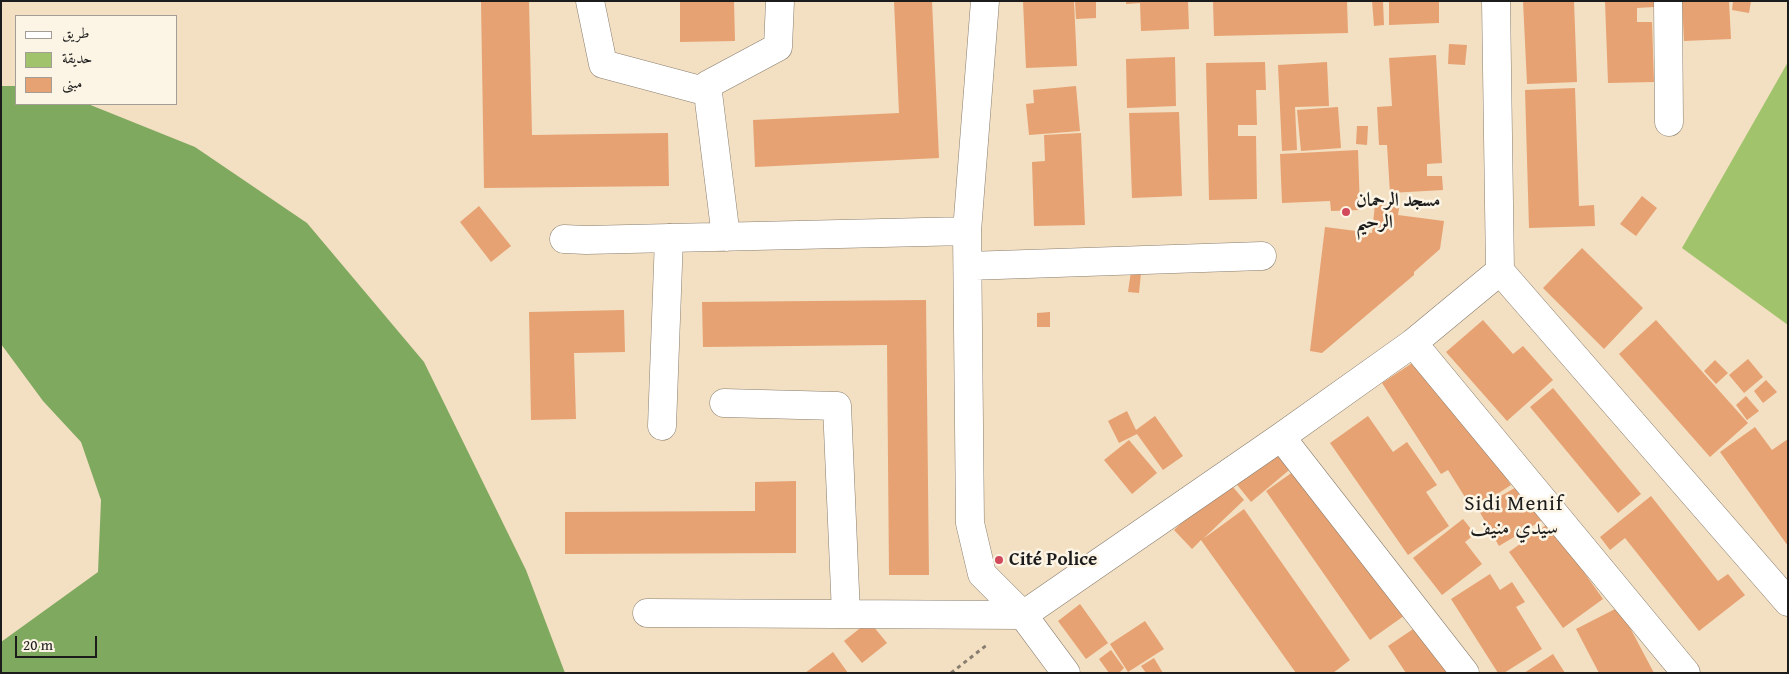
<!DOCTYPE html>
<html>
<head>
<meta charset="utf-8">
<style>
  body { margin:0 }
  #map { position:relative; width:1789px; height:674px; overflow:hidden; background:#f3dfc2; font-family:"Gentium Book Plus",Amiri,serif }
  canvas { display:block }
  .frame { position:absolute; inset:0; border:2px solid #1c1c1c; pointer-events:none }
  .legend { position:absolute; left:15px; top:15px; width:162px; height:90px; box-sizing:border-box; background:#fcf5e5; border:1px solid #a29e95; margin:0; padding:6px 9px; list-style:none; font-size:15px; color:#1c1c1c }
  .legend li { display:flex; align-items:center; gap:10px; height:25px }
  .legend b { width:25px; border:1px solid #a29e95 }
  .scale { position:absolute; left:15px; top:636px; width:82px; height:22px; box-sizing:border-box; border:2px solid #1c1c1c; border-top:0; padding-left:6px; font-size:15px; line-height:18px; white-space:nowrap; color:#1c1c1c; -webkit-text-stroke:4px #fcf5e5; paint-order:stroke }
</style>
</head>
<body>
<div id="map">
<canvas width="1789" height="674"></canvas>
<div class="frame"></div>
<ul class="legend">
<li><b style="height:6px;background:#fff"></b>طريق</li>
<li><b style="height:14px;background:#a1c36c"></b>حديقة</li>
<li><b style="height:14px;background:#e6a272"></b>مبنى</li>
</ul>
<div class="scale">20 m</div>
</div>
<script>
const c = document.querySelector('canvas').getContext('2d');
c.lineJoin = 'round';
function paint(path, color) {
  c.fillStyle = color;
  c.fill(path, 'evenodd');
}
function strokePath(path, color, width, dash) {
  c.strokeStyle = color;
  c.lineWidth = width;
  c.lineCap = dash ? 'butt' : 'round';
  c.setLineDash(dash || []);
  c.stroke(path);
}
function label(font, color, halo, rows, align = 'center') {
  c.font = font + ' "Gentium Book Plus",Amiri,serif';
  c.lineWidth = 5;
  c.setLineDash([]);
  c.textBaseline = 'middle';
  c.strokeStyle = halo;
  c.fillStyle = color;
  for (const [text, x, y, turn = 0] of rows) {
    c.save();
    c.translate(x, y);
    c.rotate((+turn || 0) * Math.PI / 180);
    c.textAlign = isNaN(turn) ? turn : align;
    if (halo) c.strokeText(text, 0, 0);
    c.fillText(text, 0, 0);
    c.restore();
  }
}
const green = new Path2D(`
  M1788,62v263l-106,-77z`);
const forest = new Path2D(`
  M1,86h15v18h72l107,43 112,76 117,139 102,208 39,103h-564v-31l97,-70 3,-72 -20,-58 -38,-41 -42,-57z`);
const building = new Path2D(`
  M481,1h48l3,134 136,-2 1,53 -185,2z
  M680,1h54l1,40 -55,1z
  M894,1h38l7,157 -184,9 -2,-47 146,-7z
  M1023,1h51l3,65 -51,2z
  M1075,1h21v17l-20,1z
  M1126,1h62l1,28 -48,2 -1,-28 -14,1z
  M1213,1h134l1,32 -134,3z
  M1372,1h11l1,24 -10,1z
  M1389,1h50v22l-50,2z
  M1523,1h51l3,81 -50,2z
  M1605,1h49v6l-17,1v14h15l2,60 -46,1z
  M1682,1h47l2,38 -47,2z
  M1733,1h18l-2,12 -17,-3z
  M1449,44l18,1 -2,20 -17,-1z
  M1436,55l6,108 -15,1v12h15l1,14 -53,3 -3,-48h-8l-2,-38 15,-1 -3,-48z
  M1175,57l1,49 -49,2 -1,-49z
  M1265,62l1,28h-10l1,35h-19v11h18l1,63 -48,1 -3,-137z
  M1327,62l2,44 -34,1 2,43 -15,1 -4,-86z
  M1076,86l4,45 -51,4 -3,-31 8,-1 -1,-13z
  M1575,88l4,118 15,-1 1,21 -66,2 -4,-138z
  M1338,107l3,41 -40,3 -4,-41z
  M1179,112l3,84 -50,2 -3,-85z
  M1357,126h11l-1,19 -11,-1z
  M1081,133l4,92 -51,1 -2,-64 13,-1 -1,-26z
  M1358,150l2,60 -29,1 -1,-10 -48,2 -2,-49z
  M1642,196l15,12 -21,28 -16,-12z
  M1375,204l24,4 -1,7 46,6 -4,28 -26,23v3l-92,78 -12,-2 15,-124 47,6z
  M479,206l32,40 -20,16 -31,-40z
  M1582,248l61,60 -39,41 -61,-61z
  M1131,271l10,2 -2,20 -11,-1z
  M926,300l3,275h-40l-2,-230 -184,2 -1,-45z
  M624,310l1,42 -51,1 2,66 -45,1 -2,-108z
  M1050,312v15h-13v-14z
  M1483,320l30,34 10,-8 30,34 -46,41 -61,-69z
  M1656,320l92,103 -38,34 -91,-103z
  M1426,354l85,131 -38,25 -25,-40 -7,4 -59,-91z
  M1748,359l15,18 -19,16 -15,-18z
  M1715,360l13,13 -12,11 -12,-13z
  M1766,380l11,12 -14,11 -9,-12z
  M1553,388l88,106 -23,19 -88,-106z
  M1746,396l13,15 -12,9 -11,-15z
  M1127,411l9,19 19,-14 28,40 -20,14 -26,-36 -18,9 -11,-22z
  M1368,416l25,36 14,-10 30,43 -11,7 23,34 -41,29 -78,-112z
  M1755,427l17,23 16,-11v107l-68,-94z
  M1129,440l28,33 -25,21 -28,-34z
  M1277,446l17,20 -43,36 -17,-21z
  M1304,464l104,149 -38,27 -104,-149z
  M1227,480l17,20 -41,39 41,-30 106,151 -17,13h-37l-95,-133 -9,9 -18,-19z
  M796,481v72l-231,1v-42l190,-1v-29z
  M1520,485l21,36 -42,25 -21,-37z
  M1651,496l67,85 10,-7 17,21 -46,36 -74,-93 -15,12 -10,-13z
  M1463,519l12,15 -10,8 17,22 -40,31 -29,-37z
  M1549,523l54,76 -40,29 -54,-76z
  M1490,574l10,16 12,-8 13,20 -9,5 26,42 -38,24h-6l-47,-74z
  M1080,604l28,39 -22,16 -28,-38z
  M1619,607l35,66h-55l-23,-44z
  M869,621l18,22 -25,20 -18,-22z
  M1145,621l19,28 -36,23 -18,-28z
  M1425,621l35,52h-54l-18,-27z
  M1111,650l13,18 -5,5h-10l-10,-14z
  M833,652l15,21h-43z
  M1553,654l12,19h-41z
  M1154,658l9,15h-17l-5,-7z`);
const path = new Path2D(`
  M951,673l37,-29`);
const minor = new Path2D(`
  M590,1l13,63 105,28
  M985,1l-18,230 3,292 12,51 41,41 43,58
  M1496,1l4,270 288,331
  M1668,1l1,121
  M726,237l-19,-152 71,-38 2,-46
  M564,239l22,1 381,-9
  M968,266l294,-10
  M1413,343l273,330
  M724,403l113,3 9,208
  M662,426l7,-188
  M1281,437l184,236
  M647,613l376,2 258,-178 132,-94 87,-72`);
const markers = [
  [1346,212,5,"#d1495b"],
  [999,560,5,"#d1495b"]
];
const poiNames = [
  ["مسجد الرحمان",1356,201],
  ["الرحيم",1356,223],
  ["Cité Police",1009,560]
];
const quarterNames = [
  ["Sidi Menif",1514,505],
  ["سيدي منيف",1514,529]
];
paint(green, '#a1c36c');
paint(forest, '#80a960');
paint(building, '#e6a272');
strokePath(minor, '#887e6f', 29);
strokePath(path, '#887e6f', 3, [4, 4]);
strokePath(minor, '#fff', 28);
for (const [x, y, r, color] of markers) {
  const dot = new Path2D();
  dot.arc(x, y, r, 0, 2 * Math.PI);
  c.fillStyle = color;
  c.fill(dot);
  strokePath(dot, '#fcf5e5', 2);
}
label('bold 19px', '#1c1c1c', '#fcf5e5', poiNames, 'left');
c.letterSpacing = '1px';
label('21px', '#1c1c1c', '#fcf5e5', quarterNames);
c.letterSpacing = '0px';
</script>
</body>
</html>
